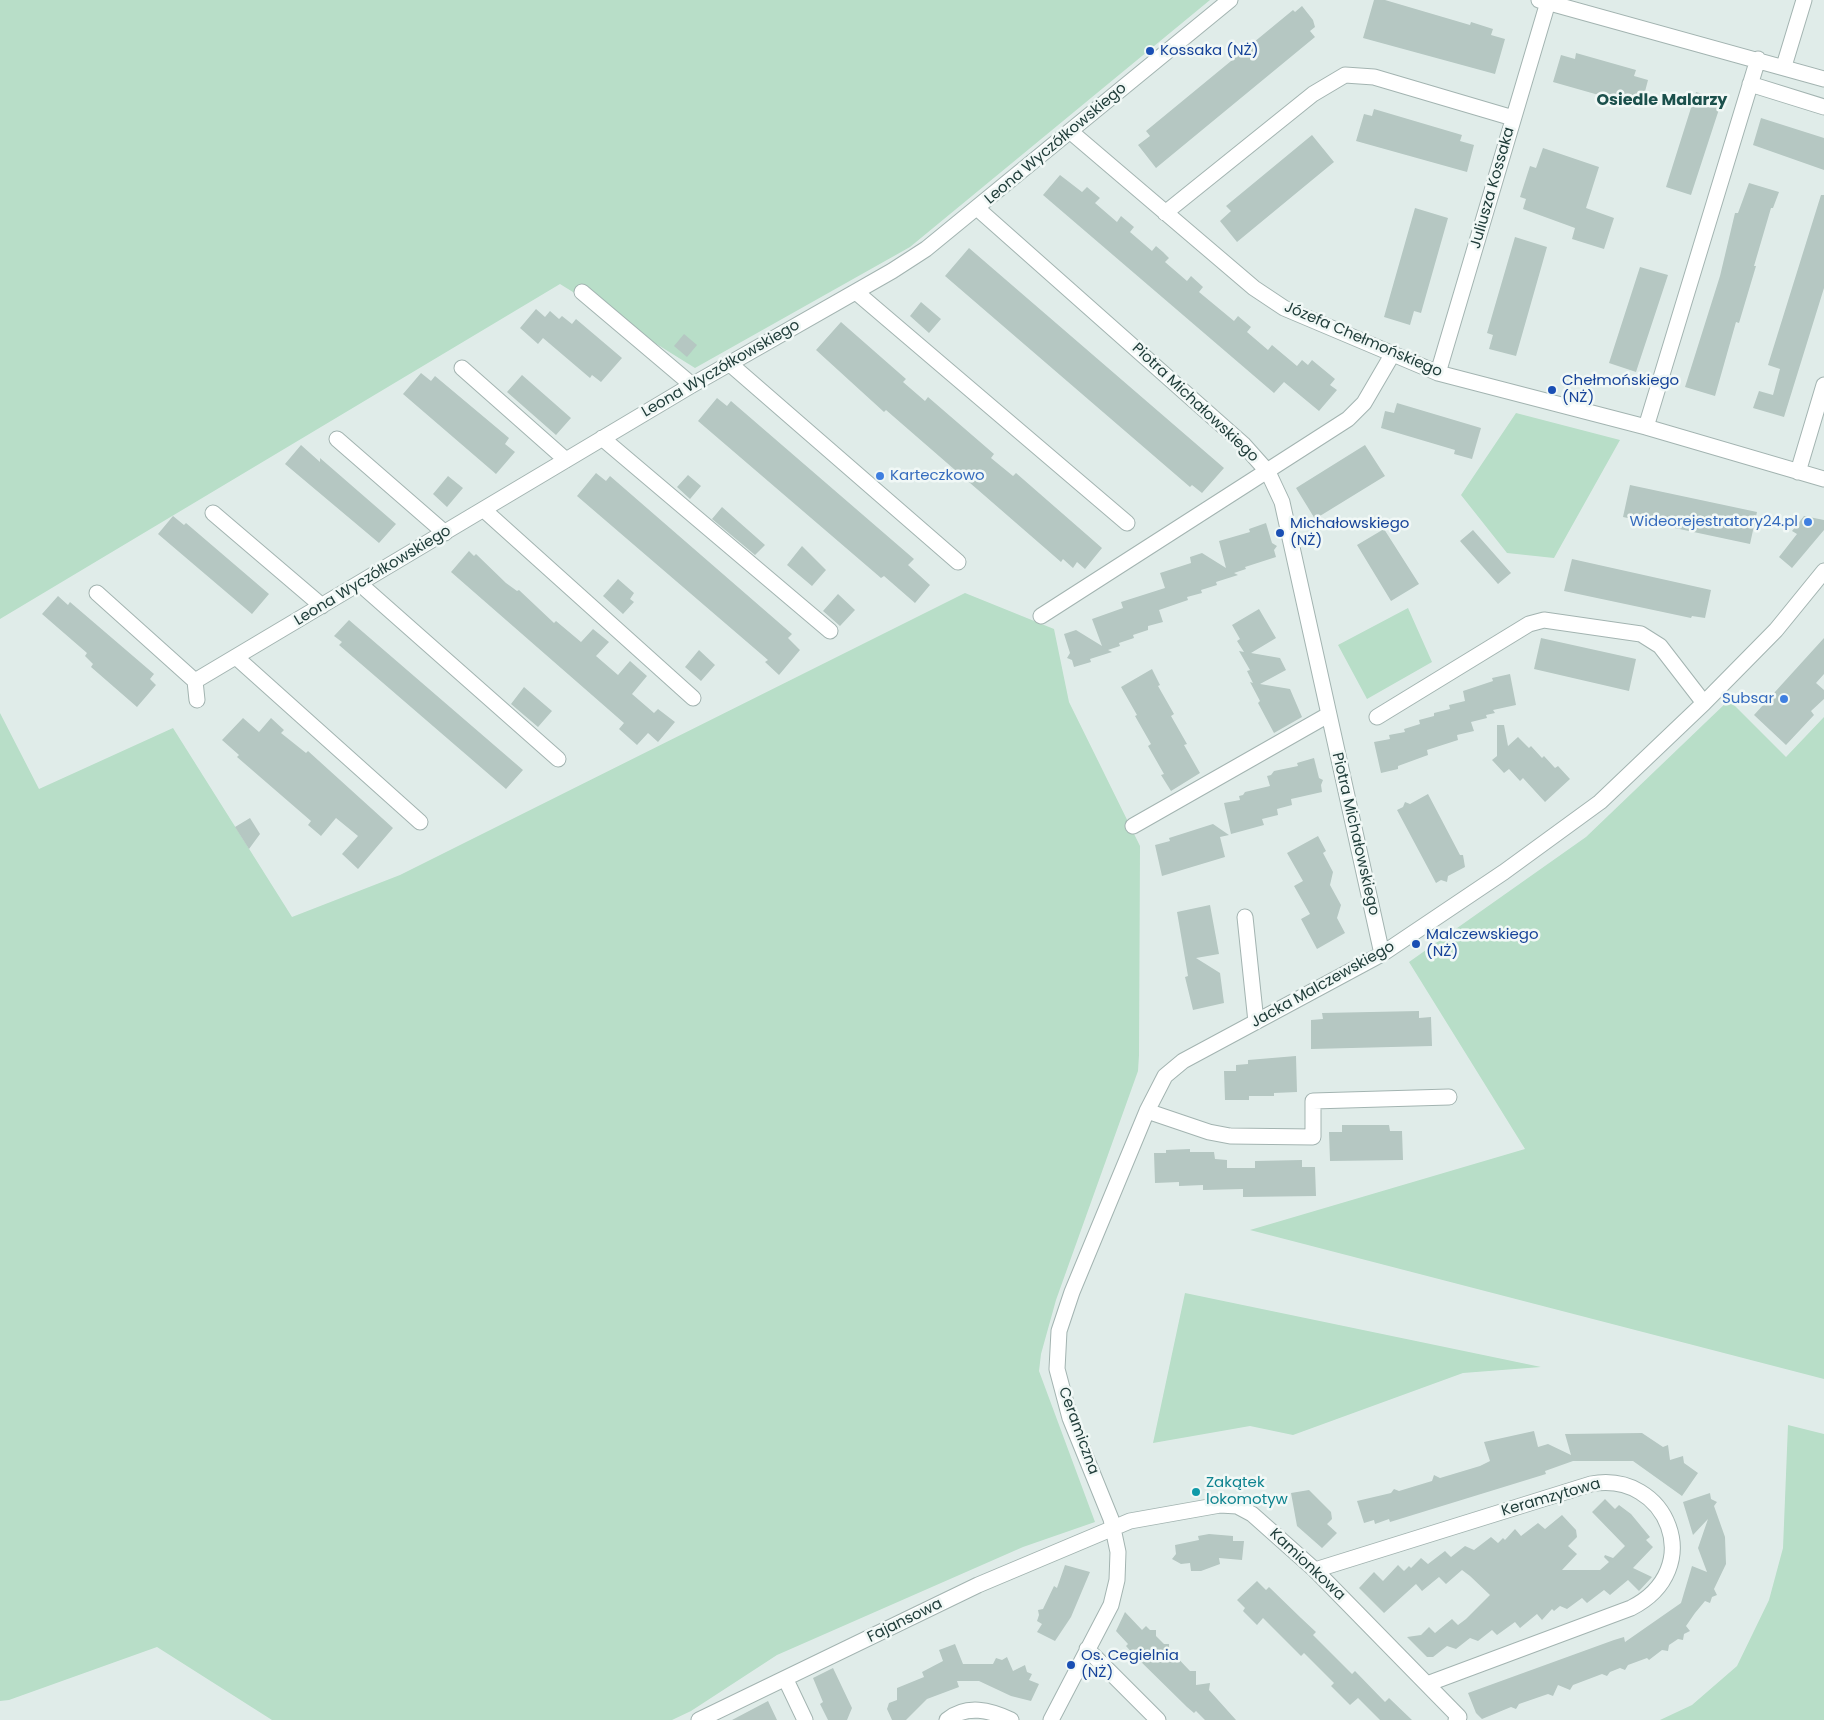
<!DOCTYPE html>
<html>
<head>
<meta charset="utf-8">
<style>
  body { margin:0 }
  canvas { display:block; background:#e0ece9 }
</style>
</head>
<body>
<canvas width="1824" height="1720"></canvas>
<script>
const c = document.querySelector('canvas').getContext('2d');
c.lineJoin = 'round';
function paint(path, color) {
  c.fillStyle = color;
  c.fill(path, 'evenodd');
}
function strokePath(path, color, width, dash) {
  c.strokeStyle = color;
  c.lineWidth = width;
  c.lineCap = dash ? 'butt' : 'round';
  c.setLineDash(dash || []);
  c.stroke(path);
}
function label(font, color, halo, rows, align = 'center') {
  c.font = font + ' Poppins,sans-serif';
  c.lineWidth = 5;
  c.setLineDash([]);
  c.textBaseline = 'middle';
  c.strokeStyle = halo;
  c.fillStyle = color;
  for (const [text, x, y, turn = 0] of rows) {
    c.save();
    c.translate(x, y);
    c.rotate((+turn || 0) * Math.PI / 180);
    c.textAlign = isNaN(turn) ? turn : align;
    if (halo) c.strokeText(text, 0, 0);
    c.fillText(text, 0, 0);
    c.restore();
  }
}
const green = new Path2D(`
  M0,0h1210l-300,247 -215,121 -135,-84 -560,335z
  M1516,413l104,27 -66,118 -47,-5 -46,-58z
  M965,593l89,36 15,73 71,144 -1,209 -1,16 -82,229 -15,54 -2,17 56,151 -72,25 -246,108 -86,56 -19,9h-400l-115,-73 -148,53 -9,1v-988l39,76 134,-61 119,189 108,-42z
  M1408,608l24,54 -65,37 -29,-54z
  M1729,700l57,57 38,-40v662l-574,-149 275,-81 -116,-187 177,-125z
  M1185,1293l356,74 -78,6 -170,62 -43,-9 -97,17z
  M1788,1425l36,9v286h-164l32,-15 45,-39 32,-66 14,-52z`);
const building = new Path2D(`
  M1374,0h11l85,25 1,-3 22,7 -2,6 14,4 -10,35 -132,-36z
  M1302,6l11,14 2,7 -5,4 5,6 -159,131 -18,-23 12,-9 -4,-5 147,-121 2,2z
  M1576,53l60,17 -2,6 14,4 -7,27 -88,-25 8,-27 14,4z
  M1696,92l26,8 -31,95 -25,-8z
  M1374,109l88,26 -2,6 14,4 -7,27 -111,-31 8,-27 8,2z
  M1761,118l63,20v32l-71,-25z
  M1312,135l22,27 -97,80 -17,-21 11,-10 -5,-5z
  M1543,148l56,19 -13,41 28,10 -10,31 -32,-10 3,-11 -52,-19 3,-10 -6,-2 10,-31 6,2z
  M1060,175l22,17 5,-5 7,6 6,5 -5,5 22,19 4,-6 13,11 -4,5 22,19 4,-5 7,6 6,6 -4,4 22,19 4,-5 12,11 -4,5 35,29 4,-5 13,11 -4,5 21,18 4,-5 25,21 5,-6 6,5 4,-5 23,19 -5,6 7,5 -18,21 -35,-29 -10,11 -231,-198z
  M1749,183l30,9 -6,16h-2l-17,58h2l-17,57 -3,-1 -21,74 -30,-9 35,-111 15,-63h3z
  M1821,195h3v93l-40,129 -31,-9 6,-17 14,4 7,-26 -12,-4z
  M1415,208l33,10 -27,95 -7,-2 -4,14 -26,-8z
  M1515,237l32,10 -31,109 -27,-7 4,-14 -6,-2z
  M969,248l255,220 -22,25 -10,-8 -2,2 -245,-211z
  M1640,267l28,8 -32,97 -27,-9z
  M921,302l20,17 -12,14 -19,-17z
  M536,309l9,8 5,-6 9,8 3,-3 10,8 4,-5 46,39 -21,24 -9,-7 -2,3 -47,-40 -5,6 -18,-16z
  M841,322l65,57 -3,3 22,19 3,-4 66,57 -3,4 22,18 3,-3 86,75 -17,21 -8,-7 -4,6 -10,-9 -2,3 -175,-152 -2,2 -68,-62z
  M684,334l13,11 -10,12 -13,-11z
  M421,373l10,8 4,-5 74,62 -4,6 10,8 -19,22 -93,-80z
  M522,375l49,43 -15,17 -49,-43z
  M717,398l10,8 4,-5 183,158 -6,6 22,20 -15,18 -31,-27 -3,2 -183,-157z
  M1397,403l84,25 -9,31 -18,-5 1,-4 -74,-22 4,-17 9,2z
  M301,445l19,17v-4l76,66 -17,19 -94,-79z
  M1365,445l20,31 -70,43 -19,-31z
  M596,473l10,8 4,-5 182,158 -4,4 12,12 -21,25 -14,-13 3,-2 -191,-164z
  M688,475l13,11 -11,13 -13,-12z
  M448,476l15,12 -16,19 -14,-13z
  M1630,485l127,27 -7,32 -127,-27z
  M722,507l43,38 -10,10 -43,-36z
  M173,516l11,9 2,-2 83,71 -17,20 -94,-80z
  M1804,516l20,4v10l-32,38 -13,-11 18,-23 -5,-3z
  M1266,523l6,20 5,3 -3,4 2,7 -31,10 1,2 -12,4 4,2 -22,7 1,3 -16,5 1,3 -15,4 1,3 -29,10 4,12 -15,4v4l-15,5 1,3 -15,5 1,3 -12,4 4,2 -22,7 1,3 -17,5 -2,-7 -5,-2 3,-5 -6,-19 12,-4 26,16 -10,-27 31,-11 -2,-6 44,-14 -5,-15 31,-10 -1,-6 12,-4 24,15 -7,-27 31,-9 -1,-3z
  M1384,529l35,55 -28,17 -34,-56z
  M1473,530l38,43 -13,11 -38,-43z
  M802,546l24,24 -14,16 -25,-21z
  M469,551l5,5 2,-2 30,29 11,8 2,-1 35,33 2,-2 25,21 12,-13 16,13 -13,14 22,19 12,-14 17,15 -15,18 22,19 4,-4 17,13 -17,20 -10,-9 -11,12 -18,-16 5,-6 -173,-151z
  M1572,559l139,31 -6,28 -13,-2 -1,2 -127,-27z
  M618,579l16,14 -4,6 4,3 -11,12 -20,-18z
  M838,594l17,16 -15,16 -17,-15z
  M58,596l10,9 2,-3 84,72 -4,5 6,6 -19,22 -46,-40 2,-3 -8,-8 2,-3 -45,-39z
  M1259,609l17,29 -25,15 29,5 6,12 -26,14 30,5 12,28 -28,16 -16,-30 2,-2 -10,-19 3,1 -6,-12 3,-1 -11,-19 5,1 -7,-11 3,-2 -8,-14z
  M349,620l174,150 -17,19 -167,-144 3,-3 -8,-6z
  M1541,638l95,21 -7,32 -95,-22z
  M1824,638v36l-8,9 8,7v9l-13,12 3,4 -28,30 -32,-30z
  M699,650l16,15 -14,16 -16,-14z
  M1152,669l8,16 -2,1 16,28 -3,2 16,28 -3,1 16,28 -29,18 -10,-16 3,-1 -16,-28 3,-2 -16,-28 2,-1 -16,-28z
  M1510,674l6,31 -23,5 2,3 -9,2 1,3 -16,4 3,9 -17,4 1,5 -31,10 1,5 -30,11v3l-17,4 -7,-31 16,-3 -1,-4 16,-3 -1,-3 16,-5 -1,-4 15,-4v-3l16,-4 -1,-4 16,-4 -2,-10 30,-10 -1,-3z
  M524,687l28,24 -14,16 -27,-23z
  M243,718l16,14 12,-14 13,12 -3,3 25,20 2,-2 85,77 -35,41 -16,-15 16,-18 -22,-18 -15,18 -13,-11 3,-4 -74,-64 2,-2 -17,-15z
  M1497,725h7l4,21 10,-9 11,11 2,-2 11,12 2,-2 11,12 3,-2 12,13 -25,23 -22,-24 -3,3 -11,-12 -5,4 -12,-13 5,-4z
  M1314,758l5,20 4,2 -2,5 1,7 -31,7 1,6 -15,4 1,6 -16,4 2,6 -33,9 -7,-31 16,-3 -1,-4 4,-1 2,-3 25,-6 -3,-10 4,-1 3,-4 24,-5 -1,-3z
  M1428,794l32,61h3l2,12 -17,9 -1,6 -6,-2 -5,3 -39,-73 6,-3 2,-5 5,2z
  M250,818l10,16 -11,15 -14,-22z
  M1213,824l16,11 -9,2 5,20 -63,19 -7,-31 15,-4 -1,-3z
  M1318,836l8,15 -3,2 10,19 -3,13 11,20 -4,13 8,15 -28,16 -16,-30 9,-5 -16,-28 9,-5 -16,-28z
  M1210,905l9,49 -23,4 24,15 4,30 -31,7 -8,-33 3,-1 -11,-64z
  M1419,1011v7l12,-1 1,29 -121,3v-29l12,-1 -1,-6z
  M1296,1056l1,36 -23,1v3h-25v4h-24l-1,-29h12v-6l12,-1v-4z
  M1342,1125h47l1,6h12l1,29 -73,1 -1,-29h13z
  M1190,1149v3h24l1,7 12,1v8h28v-7l47,-1v7h13l1,29 -73,1v-8l-40,1v-5l-24,1v-4l-24,1 -1,-30h12v-3z
  M1534,1431l4,16 10,-3 23,11 -6,-21 77,-1 21,14 5,-2 2,15 13,-4 1,7 14,10 -16,23 -49,-35h-60l-28,10 1,3 -156,48 -1,-3 -14,5 -1,-4 -10,3 -7,-22 34,-8 3,-4 5,2 33,-10 2,-6 6,3 40,-12 10,-5 -6,-19z
  M1309,1490l22,22 1,7 -5,5 10,9 -15,15 -25,-22 -6,-33z
  M1710,1493l1,6 6,3 -3,4 11,31 1,27 -12,25 3,6 -5,2 -2,6 -5,-2 -10,12 -9,13 4,5 -6,3 -1,6 -5,-1 -9,6 -1,6 -6,-1 -13,10 -2,-2 -19,7 -3,5 -5,-2 -10,4 -3,4 -5,-2 -29,11 -3,5 -12,-5 -5,11 -5,-2 -29,10 -3,5 -5,-2 -29,12 -6,-6 -8,-20 146,-53 10,-3 1,5 56,-39 11,-37 15,6 -9,-24 10,-29 -15,16 -10,-33z
  M1605,1499l10,10 4,-4 12,9 19,23 -4,3 7,7 -20,21 19,9 -13,14 -11,-11 -18,15 -6,-5 -17,13 -5,-5 -15,11 -7,-3 -6,5 -2,-2 -10,11 -5,-6 -17,14 -5,-6 -18,13 -5,-5 -14,11 -8,-3 -14,11 -9,-3 -14,11h-6l-20,-20 14,-2 8,-8 6,6 17,-14 6,6 8,-6 24,-24 -20,-19 -8,-6 -16,14 -7,-7 -17,14 -6,-7 -32,29 -25,-25 15,-16 9,9 15,-16 6,6 5,-5 2,2 10,-10 7,6 17,-13 6,6 14,-11 9,4 17,-13 7,6 5,-5 2,2 10,-11 6,7 17,-13 7,6 17,-14 14,15 1,7 -9,9 9,8 -15,16h38l9,-8 -5,-5 1,-2 8,3 12,-12 -33,-34z
  M1209,1534l24,2v5h11l-2,19 -23,-2 1,6 -19,7h-10l-1,-8 -9,1 -9,-5 4,-5 -1,-9 24,-5 -1,-4z
  M1065,1565l25,7 -19,45 -16,24 -18,-9 5,-8 -5,-3 2,-6 -1,-5 5,-1 11,-23 3,2z
  M1257,1581l9,9 3,-3 32,31 15,14 -3,3 39,39 3,-3 30,31 4,-4 23,22h-32l-22,-22 -8,7 -19,-19 3,-3 -30,-30 -3,3 -38,-38 -6,7 -14,-14 2,-3 -8,-8z
  M1125,1612l17,18 4,-4 4,4h6v6l8,8h5v5l21,22h6v14l14,-2 -1,7 27,30h-31l-9,-9 -2,2 -7,-6 -54,-53 -7,-8 2,-2 -12,-13z
  M955,1644l8,20h30l3,-6 6,2 5,-3 6,14 12,-6 2,7 5,2 -3,6 10,4 -8,17 -20,-5 -32,-15h-22l2,6 -32,12 -21,21h-14l-5,-11 2,-6 8,-3v-12l27,-11 -2,-5 21,-11 -4,-11z
  M833,1668l19,40 -5,12h-19l-8,-16 3,-2 -10,-24z
  M768,1701l9,19h-45z`);
const street = new Path2D(`
  M1539,0l285,79
  M1784,66l20,-66
  M1750,84l74,23
  M1071,132l183,156 30,20 154,65 208,54 178,52
  M978,209l265,235 25,28 14,30 100,452
  M1165,213l148,-119 32,-19 29,2 139,41
  M582,292l110,93
  M856,292l271,231
  M729,363l229,199
  M462,368l104,92
  M1438,373l110,-371
  M1646,427l112,-368
  M602,438l228,193
  M337,439l108,94
  M1798,472l26,-87
  M484,510l209,188
  M213,513l109,93
  M360,584l198,175
  M97,593l98,88
  M1041,616l307,-197 16,-16 28,-48
  M237,658l183,164
  M197,700l-2,-19 497,-296 200,-114 34,-22 304,-249
  M1377,717l152,-93 15,-4 97,14 19,12 44,57
  M1133,826l195,-111
  M1245,917l11,105
  M1147,1111l62,21 21,4 83,1v-36l136,-4
  M1315,1570l276,-86c76,-14 117,85 40,124l-204,76
  M1087,1649l71,71
  M786,1680l19,40
  M699,1720l279,-135 152,-64 90,-16 17,1 15,8 63,56 144,147 -3,3
  M947,1720c20,-16 43,-10 64,0
  M1051,1720l60,-115 6,-25 1,-28 -7,-33 -41,-101 -13,-49 2,-38 13,-39 75,-181 18,-35 18,-15 199,-107 122,-82 96,-70 104,-99 72,-73 48,-59`);
const markers = [
  [1150,51,5,"#1a4fb4"],
  [1552,390,5,"#1a4fb4"],
  [880,476,5,"#3f7fe0"],
  [1808,522,5,"#3f7fe0"],
  [1280,533,5,"#1a4fb4"],
  [1784,699,5,"#3f7fe0"],
  [1416,944,5,"#1a4fb4"],
  [1196,1492,5,"#0f9aa8"],
  [1071,1665,5,"#1a4fb4"]
];
const transitNames = [
  ["Kossaka (NŻ)",1160,51],
  ["Chełmońskiego",1562,381],
  ["(NŻ)",1562,398],
  ["Michałowskiego",1290,524],
  ["(NŻ)",1290,541],
  ["Malczewskiego",1426,935],
  ["(NŻ)",1426,952],
  ["Os. Cegielnia",1081,1656],
  ["(NŻ)",1081,1673]
];
const streetNames = [
  ["Leona Wyczółkowskiego",1056,144,-40],
  ["Juliusza Kossaka",1493,188,-74],
  ["Józefa Chełmońskiego",1363,340,23],
  ["Leona Wyczółkowskiego",721,369,-30],
  ["Piotra Michałowskiego",1195,403,43],
  ["Leona Wyczółkowskiego",373,576,-31],
  ["Piotra Michałowskiego",1355,834,77],
  ["Jacka Malczewskiego",1323,985,-29],
  ["Ceramiczna",1078,1431,70],
  ["Keramzytowa",1551,1498,-16],
  ["Kamionkowa",1307,1565,43],
  ["Fajansowa",905,1621,-26]
];
const shopNames = [
  ["Karteczkowo",890,476,"left"],
  ["Wideorejestratory24.pl",1798,522],
  ["Subsar",1774,699]
];
const cultureNames = [
  ["Zakątek",1206,1483],
  ["lokomotyw",1206,1500]
];
const neighbourhoodNames = [
  ["Osiedle Malarzy",1662,101]
];
paint(green, '#b8dec8');
paint(building, '#b5c7c2');
strokePath(street, '#a3b4b1', 17);
strokePath(street, '#fff', 15);
for (const [x, y, r, color] of markers) {
  const dot = new Path2D();
  dot.arc(x, y, r, 0, 2 * Math.PI);
  c.fillStyle = color;
  c.fill(dot);
  strokePath(dot, '#f1f8f6', 2);
}
label('15px', '#164399', '#f1f8f6', transitNames, 'left');
label('15px', '#203d3a', '#f1f8f6', streetNames);
label('15px', '#366cbe', '#f1f8f6', shopNames, 'right');
label('15px', '#0d838f', '#f1f8f6', cultureNames, 'left');
label('bold 16px', '#1b504c', '#f1f8f6', neighbourhoodNames);
</script>
</body>
</html>
